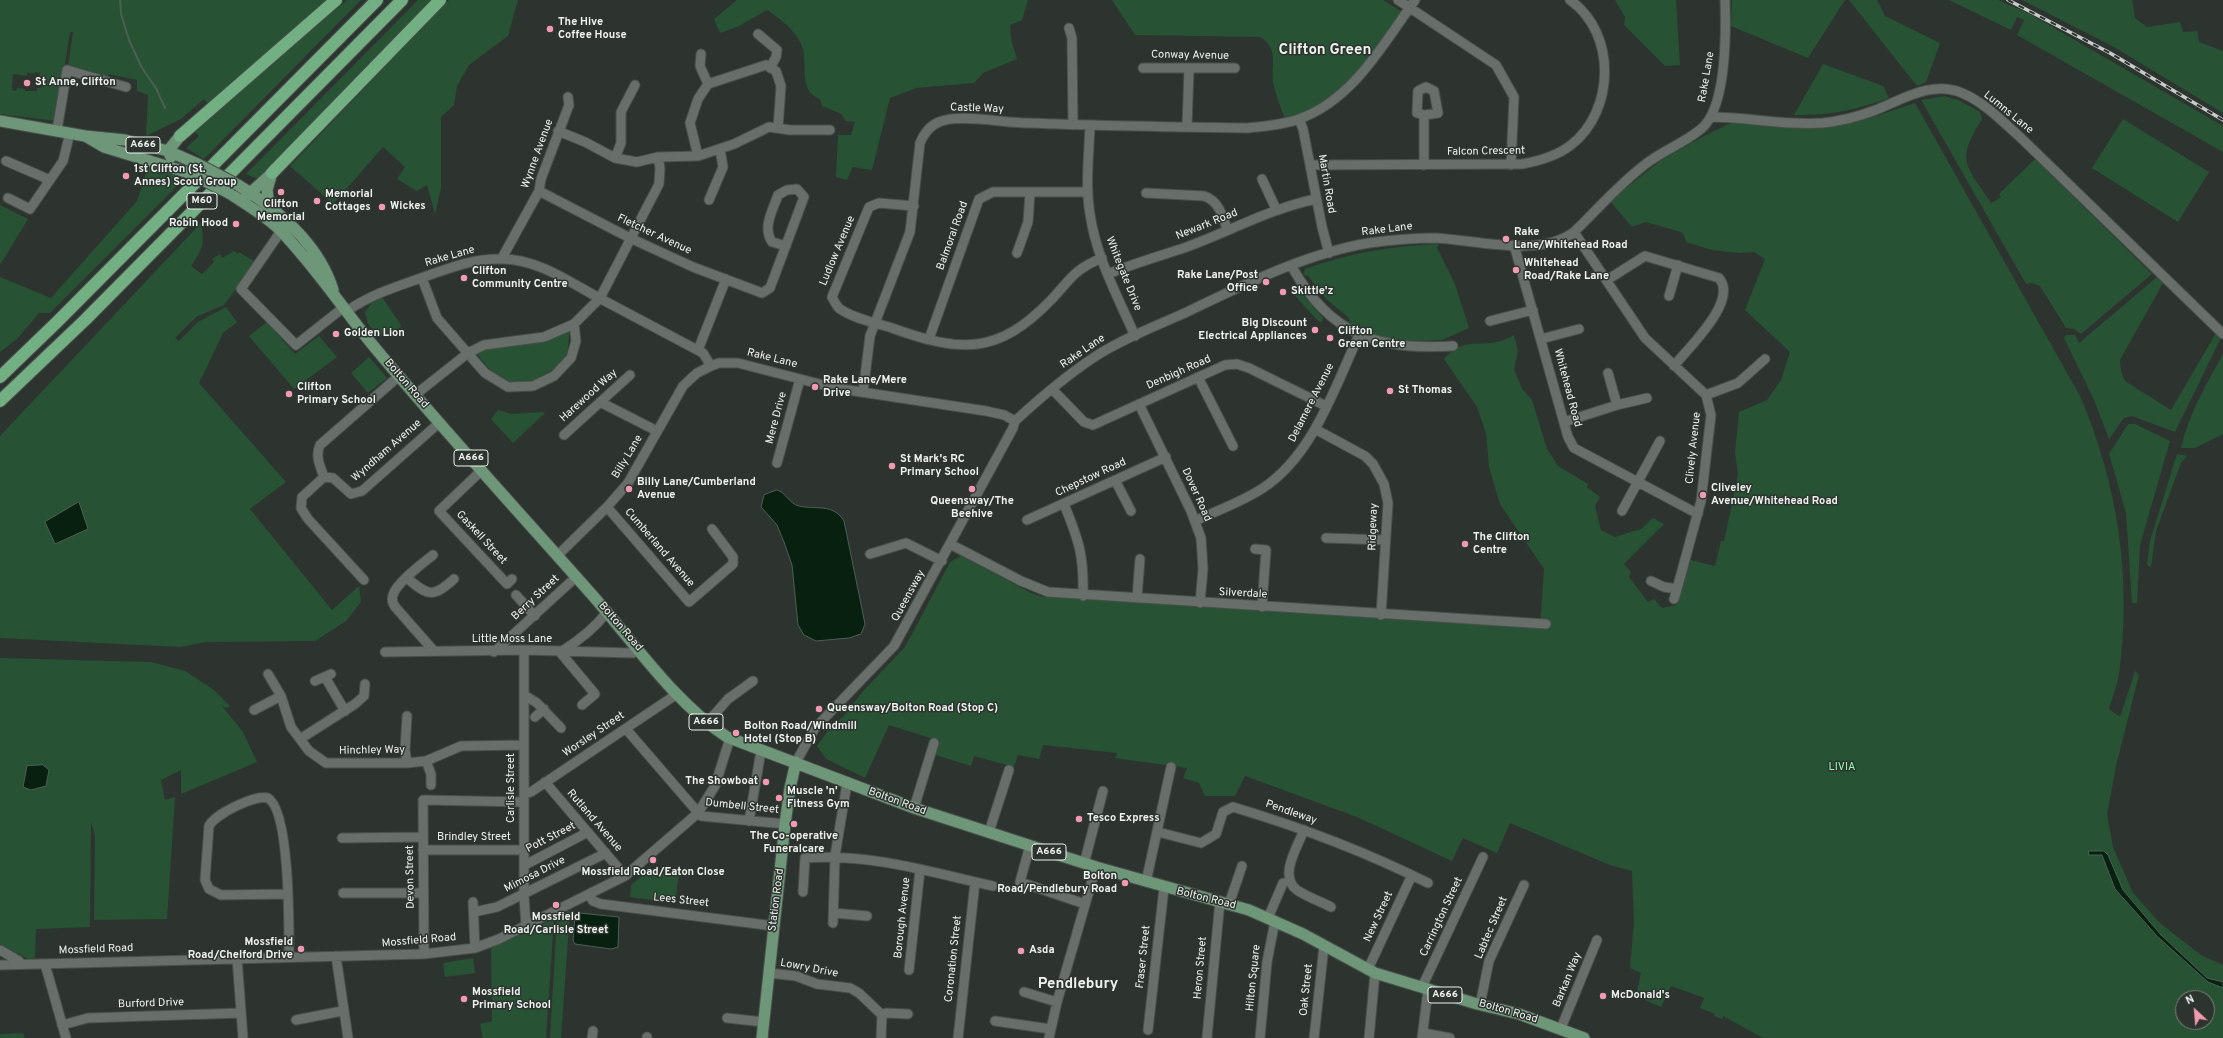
<!DOCTYPE html>
<html>
<head>
<meta charset="utf-8">
<style>
  body { margin:0 }
  #map { position:relative; width:2223px; height:1038px; overflow:hidden; background:#2d342f; font-family:Overpass,sans-serif }
  canvas { display:block }
  .north { position:absolute; left:2175px; top:990px; width:40px; height:40px; box-sizing:border-box; background:#2d342f; border:1px solid #7a807c; border-radius:50%; rotate:334deg; font-size:11px; font-weight:700; line-height:16px; text-align:center; color:#eef2ef }
  .north::after { content:''; display:block; margin:auto; width:14px; height:18px; background:#f19ab2; clip-path:polygon(50% 0,100% 100%,50% 72%,0 100%) }
</style>
</head>
<body>
<div id="map">
<canvas width="2223" height="1038"></canvas>
<div class="north">N</div>
</div>
<script>
const c = document.querySelector('canvas').getContext('2d');
c.lineJoin = 'round';
function paint(path, color) {
  c.fillStyle = color;
  c.fill(path, 'evenodd');
}
function strokePath(path, color, width, dash) {
  c.strokeStyle = color;
  c.lineWidth = width;
  c.lineCap = dash ? 'butt' : 'round';
  c.setLineDash(dash || []);
  c.stroke(path);
}
function label(font, color, halo, rows, align = 'center') {
  c.font = font + ' Overpass,sans-serif';
  c.lineWidth = 3;
  c.setLineDash([]);
  c.textBaseline = 'middle';
  c.strokeStyle = halo;
  c.fillStyle = color;
  for (const [text, x, y, turn = 0] of rows) {
    c.save();
    c.translate(x, y);
    c.rotate((+turn || 0) * Math.PI / 180);
    c.textAlign = isNaN(turn) ? turn : align;
    if (halo) c.strokeText(text, 0, 0);
    c.fillText(text, 0, 0);
    c.restore();
  }
}
const green = new Path2D(`
  M0,0h330l-122,104 -4,-5 -23,20 -35,17 2,-41 -11,-4v-11l-29,-6v5l-40,-13 5,-34h-3l-14,89 -56,-7zM35,72l5,1 -1,8 4,3 -2,4h-4v3h-12v-2l-8,-1 -1,3 -4,-1 1,-16 14,2v-3l8,1z
  M347,0h14l-157,159 -18,-11 13,-12 -5,-5z
  M418,0h15l-173,180 -14,-6z
  M449,0h69l-10,36 -39,29 -12,21 -3,19 -13,12v71l-6,26 -8,-29 -10,6 -20,-12 8,-12 -22,-20 -50,57 -43,-38z
  M737,0h291l-6,20 -12,5 1,14 6,20 -34,14 -9,10 -58,5 -26,10 -18,72 -19,-3 -6,13 -11,-3 2,-42h13l4,-13 -10,-1 -3,-7 -20,-8 -2,-7c-21,-7 -13,-32 -17,-49 -4,-17 -22,-31 -36,-40l-28,16 -19,7 -6,-14z
  M1112,0h271l18,11c-28,46 -62,94 -116,108 -4,-11 -10,-25 -12,-37 -2,-18 6,-34 -13,-45l-125,-2z
  M1615,0h61l4,65 -15,1 -41,-41 1,-8z
  M1732,0h113l-37,58 -77,-32z
  M1849,0h28l8,16 55,27 -14,39 -9,4z
  M1949,0h49l32,14 193,112v26l-206,-117 7,-15 -7,-3 -6,13z
  M2022,0h110l3,18 12,9 33,-5 3,10 14,-1 2,11 24,9v62l-109,-66z
  M1823,64l60,22 6,12c-32,12 -62,18 -95,17z
  M1945,96l15,5 20,11 2,7c-27,43 -16,45 9,84l10,-6 -2,-3 36,-35 117,115 -71,60 -7,-5 -8,-1 -26,-42 -8,-3 -6,1 -105,-184z
  M1915,103l165,293c38,88 52,183 39,278 -2,12 -7,24 -10,35l11,8 15,-46 4,4 -23,91 -9,48 6,33 20,46 27,30 41,32 22,10v17l-16,-4 -46,-43 -38,-45 -15,-35c-5,-5 -12,-4 -19,-4v4h13l13,34 43,48 50,45 15,6v50h-460l-40,-22 -1,3 -8,-3 1,-2 -15,-6 4,-10 -33,-12 -10,21 -25,-11 5,-23 -11,-5 4,-45 -2,-52 -22,-6 -100,-42 -13,30 -34,-15 -11,23 -95,-44 -112,-41 -10,20h-30l-6,-13 -16,-5 4,-10 -72,-10 2,-5 -74,-8 -4,14 -21,-4 -4,12 -40,-11 -3,10 -35,-11 4,-14 -51,-16 -24,53 -39,-19 -9,-13 15,-21 12,-9 18,-24 43,-45 45,-85 11,-6 70,37 13,4 496,31 4,-59 -44,-65 -11,-37 -3,-34 -9,-26 -33,-48c23,-27 42,-6 70,-24l4,16 -4,18 8,20 10,11 15,49 11,17 30,18 -1,3 13,10 -5,9 6,24 14,7 26,-8 12,-11 11,6 -40,40 7,8 -2,5 19,25 6,-3 8,9 14,-3 14,-45 25,6 6,-25h3l14,-66 -3,-23 4,-40 28,-12 14,-20 9,-28 -45,-42 20,-51 -11,-7 -14,1 -28,-3 -26,-8 -2,-7 -3,-3 -35,-10 -14,5 -22,-26 50,-40 42,-24 35,-17 54,8 39,-2 37,-7zM2183,998h24v24h-24z
  M2123,119l86,53 -31,50 -86,-54z
  M149,164l35,15 -134,134h-11l-21,25 -18,14v-75l51,21 86,-97z
  M0,205l28,14 -28,46z
  M201,223c4,21 2,25 -10,43l11,8 12,-12 -2,-3 8,-5 2,4 12,-7 4,3 1,-2 17,10 -32,43 -28,12 -21,21 4,3 19,-19 28,-15 11,15 -14,11 -24,50 87,99 -36,27 82,101 27,-24 2,16 -15,19 -31,20 -109,1 -26,5 -180,-9v-202z
  M1439,244l-2,4 18,36 14,44 -27,12 -22,1 -25,-1 -25,-6 -19,-10 -3,-7 -22,-18 -18,-23 -5,-1 2,-6c43,-16 87,-23 134,-25z
  M2157,277l6,6 -43,77 1,11 4,10 46,29 45,-77 5,5 -46,94 -43,-16 -8,2 -15,21 -15,-39 -30,-62 2,-3h9l4,8z
  M1292,286l4,1 27,31 -1,4 -4,-1 -27,-30z
  M382,297l19,28 -1,3 -22,8 -10,-12 -3,-12 8,-11z
  M267,322l28,32 24,-18 18,21 -43,32 -45,-53z
  M569,328c0,8 0,18 -2,25 -7,17 -41,36 -59,29 -15,-6 -24,-19 -33,-31 33,-4 63,-10 94,-23z
  M2223,354v80l-28,14h-14c8,-35 25,-63 42,-94z
  M369,357l18,21 -19,15 -17,-20z
  M498,410l14,4 31,-2 2,1 -32,30 -22,-24z
  M2128,424h7l35,17 -30,104 -3,58h-5l-6,-90 -17,-59z
  M2177,454l10,2 -6,7 -25,68 -5,36 -4,-2 3,-24z
  M0,658l151,4 34,9 29,19 16,16 -4,2 -4,-2 21,26 14,30 -76,32v-24l-20,10 4,20 10,-3 -8,122 -73,1 1,-85 -4,-13 -1,105 -54,2 -1,29 -7,1 -28,-15z
  M648,871l31,3 -4,29 -45,-6 1,-12z
  M570,911l-9,127h-11l7,-121z
  M554,919l-8,119h-63l-3,-14 12,-3 -1,-73z
  M473,958l2,15 -30,4 -2,-14z
  M23,1033l2,5h-25v-4z`);
const water = new Path2D(`
  M777,490c9,2 12,14 22,16 17,4 34,-3 45,15l21,103 -4,10 -12,4 -33,3 -12,-6 -6,-10 -6,-60 -8,-23 -7,-17 -16,-18 3,-12z
  M79,502l9,27 -33,15 -10,-22z
  M43,765l6,5 -3,16 -15,4 -8,-3 4,-21z
  M2089,851h15l4,4 15,35 38,45 46,43 16,4v6l-15,-6 -50,-45 -43,-48 -13,-34h-13z
  M579,913l40,4 -1,30 -7,2 -36,-5 -2,-4 2,-24z`);
const stream = new Path2D(`
  M120,0l1,14 8,26 13,28 14,20 9,20`);
const minor = new Path2D(`
  M1398,0l98,65 18,32 -3,68
  M1069,28l3,10 1,87
  M758,34l19,16 -1,7 -6,11
  M701,54l-1,12 8,18
  M1143,68h92
  M1711,117c37,0 74,9 112,6 17,-2 34,-6 50,-12 29,-11 58,-31 89,-18 22,9 41,29 58,44l203,197
  M1299,119l4,10 19,98 7,26
  M1090,125c-1,30 -5,60 0,89 6,43 28,83 45,122
  M1187,127l2,-58
  M57,130l10,-60 59,17
  M558,131l27,11 30,16 22,4 21,-5 40,-1 36,-12 35,-17 21,3h40
  M698,156l-8,-33 8,-24 10,-15 58,-19 10,6 5,15 -3,42
  M615,158l6,-15v-31l14,-27
  M6,161l44,19
  M1310,165l212,-1c17,-3 35,-8 49,-19 44,-34 46,-112 -1,-145
  M1424,165v-50l14,-2 -4,-22 -8,-4 -8,4 -1,22 7,2
  M1262,179l14,30
  M539,191l91,47 63,29 69,26 8,-5 34,-91 -7,-8 -10,1 -9,5c-5,15 -16,32 -6,47l14,4
  M1146,193l58,3c15,5 18,19 23,33
  M8,198l22,11 33,-48 7,-28
  M709,200l14,-33 -3,-18
  M914,206l-35,-3 -10,4 -37,90c2,4 5,10 8,12 15,10 36,14 52,19 69,25 106,27 159,-28 20,-21 22,-30 51,-42
  M281,231l-40,58 55,56 48,-38
  M1574,232l71,106 61,57 5,20 -10,86 -24,88 -13,-2 -13,-6
  M1514,245l54,192 6,11 124,66
  M1017,253l11,-31 2,-29
  M502,258l37,-67 2,-12 28,-74 -1,-8
  M1292,267c38,68 86,84 161,79
  M1108,274c24,-10 48,-17 73,-25 46,-16 87,-40 135,-50
  M422,278l15,40 48,55 23,14 25,-1 21,-10 17,-18 5,-17 -2,-17
  M1607,280l38,-24 74,22c20,23 -32,71 -45,88
  M1669,296l9,-31
  M347,311c23,-16 48,-24 74,-33 26,-9 52,-20 80,-19 38,0 68,23 100,40 34,18 68,36 102,54l8,13
  M1490,321l43,-11
  M929,339l50,-140 14,-7h94
  M1541,339l38,-10
  M698,350l28,-71
  M1608,373l9,32
  M1198,377l35,69
  M1052,389l32,33 9,3 132,-60 12,-1 12,4 77,38
  M863,392l7,-56 40,-104 10,-89c5,-12 14,-21 26,-23 19,-5 61,3 82,3 73,3 146,4 220,5 17,-2 35,-3 51,-9 54,-19 85,-76 116,-119
  M415,395l53,-42 16,-8 60,-8 30,-13 26,-26 59,-114 1,-16 -2,-11
  M1706,395l32,-12 27,-24
  M600,402l57,29
  M1139,404l52,107 10,27 2,31 -3,34
  M1564,422l53,-17 30,-7
  M1315,429l50,27 8,8 11,20 4,19 -7,112
  M564,435l66,-60
  M777,463l23,-84
  M482,470l-43,41 68,73 5,-5
  M324,477c-4,-11 -9,-21 -4,-32l79,-69
  M1115,480l16,31
  M1064,504c15,37 20,51 19,92
  M607,507l82,95 44,-38v-7l-21,-28
  M1622,511l38,-70
  M1027,520l139,-63
  M1195,521c23,-11 47,-19 68,-33 50,-33 72,-101 96,-153
  M1326,538l59,2
  M950,544l71,37 27,11 498,32
  M1255,549l11,1 -4,57
  M870,554l36,-11 36,18
  M433,555c-10,8 -37,28 -40,40 -2,6 0,10 4,14l36,41
  M558,555l49,-48 21,-24 55,-97 14,-13 14,-7 8,-3h19l97,25 151,23 18,4 11,6c25,-23 52,-46 81,-65 28,-18 60,-30 91,-44 56,-27 120,-59 182,-69 22,-3 45,-5 67,-5 41,2 103,20 138,-6 24,-23 46,-49 73,-69 17,-13 37,-20 54,-34 26,-22 25,-97 24,-129
  M407,578c21,18 26,20 47,1
  M364,580l-56,-61 -7,-11 1,-11 22,-20 9,1 18,16 11,-3 77,-68
  M516,595l19,21
  M1137,598l3,-39
  M1674,599l3,-10
  M524,650v245l2,32
  M562,651c18,-11 32,-22 45,-39
  M385,652l139,-2 109,3 5,-5
  M494,652l82,-75
  M560,652l35,42 -13,11
  M268,674l13,22 10,31 18,24 17,12h81l19,-2 35,-15 63,-1
  M325,677l20,34
  M315,681l16,-7
  M524,695l13,8 24,25
  M254,710l27,-14
  M407,716l-2,34 2,13
  M535,717l9,-8
  M707,723l21,-24 25,-18
  M626,729l75,87 84,8
  M300,739l55,-35 9,-8 1,-12
  M426,761l5,13v11
  M796,762l19,-34 79,-82 119,-218 2,-7
  M545,782l80,94
  M524,794l7,-2 146,-98
  M914,808l20,-65
  M749,821l12,-70
  M1304,830c-6,16 -26,46 -7,60 10,7 23,11 34,17
  M989,832l20,-62
  M1158,832l43,11 15,-9 7,-22 10,-5c67,20 133,45 195,76
  M342,838l81,-1
  M1030,845l-10,37 65,22
  M423,850h102
  M1084,864l19,-73
  M525,865l63,-33
  M1146,882l25,-115
  M803,892l2,-34c64,-5 125,14 188,28
  M343,893h80
  M288,894l-67,1 -12,-6 -4,-9 4,-54c6,-12 47,-32 59,-28 22,13 21,132 21,159
  M589,895l4,6 8,3 173,22
  M473,902l2,46
  M1229,904l13,-38
  M474,912l23,-5 109,-54
  M834,913l33,3
  M1268,918l15,-35
  M833,923l2,-67 12,-73
  M0,950l19,11 1,3
  M424,954l-1,-154 101,2
  M336,956l12,82
  M237,958l6,80
  M45,964l21,74
  M0,965l424,-11 51,-6 24,-9 126,-63 73,-63 17,-27 15,-48
  M1368,969l44,-94
  M909,970l11,-100
  M769,973l27,3 21,8 33,4 9,5 23,22
  M1422,987l61,-130
  M1024,992l33,10
  M1480,1005l9,-44 35,-76
  M882,1015l4,-2 22,1
  M727,1018l37,4
  M296,1020l46,-9
  M995,1021l55,8
  M62,1025l26,-7 153,-5
  M1561,1028l36,-88
  M1148,1030l16,-142
  M1423,1033l27,5
  M1207,1037l13,-136
  M592,1038l1,-7
  M647,1038v-1
  M881,1038l1,-23
  M958,1038l17,-156
  M1049,1038l8,-36 39,-135
  M1260,1038l7,-76 8,-41
  M1314,1038l10,-92
  M1369,1038l6,-65
  M1422,1038l6,-48`);
const major = new Path2D(`
  M0,121l85,15 40,4 43,11 30,13
  M87,137l17,10 85,26
  M171,157l-3,-6 12,-15
  M238,185c39,24 81,59 95,105
  M229,193c17,11 37,23 51,37 34,35 61,76 91,113 72,87 149,170 223,254 41,47 81,106 133,140l187,71 182,59 153,43 54,24 72,39 102,31 42,10 65,24
  M246,197l26,-24
  M269,206l-2,-16 4,-14
  M762,1038l23,-214 5,-36 6,-26`);
const highway = new Path2D(`
  M180,136l156,-136
  M272,173l168,-173
  M0,377l58,-56 319,-321
  M0,401l85,-81 317,-320`);
const rail = new Path2D(`
  M2008,0l102,53 113,67`);
const majorBridge = new Path2D(`
  M198,164l40,21
  M189,173l40,20`);
const markers = [
  [550,29,4,"#f19ab2"],
  [27,83,4,"#f19ab2"],
  [126,176,4,"#f19ab2"],
  [281,192,4,"#f19ab2"],
  [317,201,4,"#f19ab2"],
  [382,207,4,"#f19ab2"],
  [236,224,4,"#f19ab2"],
  [1506,239,4,"#f19ab2"],
  [1516,270,4,"#f19ab2"],
  [464,278,4,"#f19ab2"],
  [1266,282,4,"#f19ab2"],
  [1283,292,4,"#f19ab2"],
  [1315,330,4,"#f19ab2"],
  [336,334,4,"#f19ab2"],
  [1330,338,4,"#f19ab2"],
  [815,387,4,"#f19ab2"],
  [1390,391,4,"#f19ab2"],
  [289,394,4,"#f19ab2"],
  [892,466,4,"#f19ab2"],
  [629,489,4,"#f19ab2"],
  [972,489,4,"#f19ab2"],
  [1703,495,4,"#f19ab2"],
  [1465,544,4,"#f19ab2"],
  [819,709,4,"#f19ab2"],
  [736,733,4,"#f19ab2"],
  [766,782,4,"#f19ab2"],
  [779,798,4,"#f19ab2"],
  [1079,819,4,"#f19ab2"],
  [794,824,4,"#f19ab2"],
  [653,860,4,"#f19ab2"],
  [1125,883,4,"#f19ab2"],
  [556,905,4,"#f19ab2"],
  [301,949,4,"#f19ab2"],
  [1021,951,4,"#f19ab2"],
  [1603,996,4,"#f19ab2"],
  [464,999,4,"#f19ab2"]
];
const shields = [
  [143,145,34],
  [202,201,30],
  [471,458,34],
  [706,722,34],
  [1049,852,34],
  [1445,995,34]
];
const shieldNames = [
  ["A666",143,145],
  ["M60",202,201],
  ["A666",471,458],
  ["A666",706,722],
  ["A666",1049,852],
  ["A666",1445,995]
];
const poiNames = [
  ["The Hive",558,23],
  ["Coffee House",558,36],
  ["St Anne, Clifton",35,83],
  ["1st Clifton (St.",134,170],
  ["Annes) Scout Group",134,183],
  ["Memorial",325,195],
  ["Cottages",325,208],
  ["Clifton",281,205,"center"],
  ["Memorial",281,218,"center"],
  ["Wickes",390,207],
  ["Robin Hood",228,224,"right"],
  ["Rake",1514,233],
  ["Lane/Whitehead Road",1514,246],
  ["Whitehead",1524,264],
  ["Road/Rake Lane",1524,277],
  ["Clifton",472,272],
  ["Community Centre",472,285],
  ["Rake Lane/Post",1258,276,"right"],
  ["Office",1258,289,"right"],
  ["Skittle'z",1291,292],
  ["Big Discount",1307,324,"right"],
  ["Electrical Appliances",1307,337,"right"],
  ["Clifton",1338,332],
  ["Green Centre",1338,345],
  ["Golden Lion",344,334],
  ["Rake Lane/Mere",823,381],
  ["Drive",823,394],
  ["Clifton",297,388],
  ["Primary School",297,401],
  ["St Thomas",1398,391],
  ["St Mark's RC",900,460],
  ["Primary School",900,473],
  ["Billy Lane/Cumberland",637,483],
  ["Avenue",637,496],
  ["Cliveley",1711,489],
  ["Avenue/Whitehead Road",1711,502],
  ["Queensway/The",972,502,"center"],
  ["Beehive",972,515,"center"],
  ["The Clifton",1473,538],
  ["Centre",1473,551],
  ["Queensway/Bolton Road (Stop C)",827,709],
  ["Bolton Road/Windmill",744,727],
  ["Hotel (Stop B)",744,740],
  ["The Showboat",758,782,"right"],
  ["Muscle 'n'",787,792],
  ["Fitness Gym",787,805],
  ["Tesco Express",1087,819],
  ["The Co-operative",794,837,"center"],
  ["Funeralcare",794,850,"center"],
  ["Mossfield Road/Eaton Close",653,873,"center"],
  ["Bolton",1117,877,"right"],
  ["Road/Pendlebury Road",1117,890,"right"],
  ["Mossfield",556,918,"center"],
  ["Road/Carlisle Street",556,931,"center"],
  ["Mossfield",293,943,"right"],
  ["Road/Chelford Drive",293,956,"right"],
  ["Asda",1029,951],
  ["Mossfield",472,993],
  ["Primary School",472,1006],
  ["McDonald's",1611,996]
];
const streetNames = [
  ["Conway Avenue",1190,56,1],
  ["Rake Lane",1707,77,-80],
  ["Castle Way",977,109,2],
  ["Lumns Lane",2008,113,39],
  ["Falcon Crescent",1486,152,-1],
  ["Wynne Avenue",538,154,-70],
  ["Martin Road",1326,184,80],
  ["Newark Road",1207,225,-22],
  ["Rake Lane",1387,230,-7],
  ["Fletcher Avenue",654,235,25],
  ["Balmoral Road",953,236,-70],
  ["Ludlow Avenue",838,251,-67],
  ["Rake Lane",450,257,-16],
  ["Whitegate Drive",1123,274,68],
  ["Rake Lane",1083,352,-34],
  ["Rake Lane",772,359,14],
  ["Denbigh Road",1179,373,-24],
  ["Bolton Road",406,384,49],
  ["Whitehead Road",1567,388,75],
  ["Harewood Way",589,396,-42],
  ["Delamere Avenue",1312,403,-63],
  ["Mere Drive",777,418,-75],
  ["Clively Avenue",1694,448,-84],
  ["Wyndham Avenue",387,451,-41],
  ["Billy Lane",628,457,-59],
  ["Chepstow Road",1091,478,-25],
  ["Dover Road",1196,495,66],
  ["Ridgeway",1374,527,-88],
  ["Gaskell Street",481,538,47],
  ["Cumberland Avenue",659,548,49],
  ["Silverdale",1243,594,3],
  ["Queensway",909,596,-61],
  ["Berry Street",536,598,-43],
  ["Bolton Road",620,627,49],
  ["Little Moss Lane",512,640],
  ["Worsley Street",594,735,-34],
  ["Hinchley Way",372,751,-1],
  ["Carlisle Street",512,788,-90],
  ["Bolton Road",897,802,20],
  ["Dumbell Street",742,807,6],
  ["Pendleway",1291,813,19],
  ["Rutland Avenue",594,821,49],
  ["Brindley Street",474,838],
  ["Pott Street",551,838,-27],
  ["Mimosa Drive",535,875,-27],
  ["Devon Street",411,877,-91],
  ["Bolton Road",1206,899,14],
  ["Station Road",777,900,-83],
  ["Lees Street",681,901,6],
  ["New Street",1379,917,-65],
  ["Carrington Street",1442,917,-65],
  ["Borough Avenue",903,918,-84],
  ["Labtec Street",1492,928,-67],
  ["Mossfield Road",419,941,-5],
  ["Mossfield Road",96,950,-2],
  ["Fraser Street",1144,957,-84],
  ["Coronation Street",954,959,-84],
  ["Heron Street",1201,968,-85],
  ["Lowry Drive",809,969,11],
  ["Hilton Square",1254,978,-84],
  ["Barkan Way",1568,980,-68],
  ["Oak Street",1307,990,-84],
  ["Burford Drive",151,1004,-2],
  ["Bolton Road",1508,1012,16]
];
const parkNames = [
  ["LIVIA",1842,768]
];
const districtNames = [
  ["Clifton Green",1325,51],
  ["Pendlebury",1078,985]
];
paint(green, '#275234');
paint(water, '#072010');
strokePath(water, '#4c5f53', 1);
strokePath(stream, '#4c5f53', 2);
strokePath(minor, '#4a4f4b', 11);
strokePath(major, '#4a4f4b', 13);
strokePath(highway, '#4a4f4b', 14);
strokePath(minor, '#686f6a', 9);
strokePath(major, '#6e9679', 11);
strokePath(highway, '#72b083', 12);
strokePath(rail, '#c7ccc8', 3.5);
strokePath(rail, '#2d342f', 2, [6]);
strokePath(majorBridge, '#4a4f4b', 13, []);
strokePath(majorBridge, '#6e9679', 11);
for (const [x, y, r, color] of markers) {
  const dot = new Path2D();
  dot.arc(x, y, r, 0, 2 * Math.PI);
  c.fillStyle = color;
  c.fill(dot);
  strokePath(dot, '#2d342f', 1.5);
}
for (const [x, y, w] of shields) {
  const box = new Path2D();
  box.roundRect(x - w / 2, y - 8, w, 16, 3);
  c.fillStyle = '#2d342f';
  c.fill(box);
  strokePath(box, '#eef2ef', 1);
}
label('bold 10px', '#eef2ef', null, shieldNames);
label('bold 11px', '#eef2ef', '#2d342f', poiNames, 'left');
label('11px', '#eef2ef', '#2d342f', streetNames);
label('11px', '#94ffb3', '#2d342f', parkNames);
label('bold 15px', '#eef2ef', '#2d342f', districtNames);
</script>
</body>
</html>
